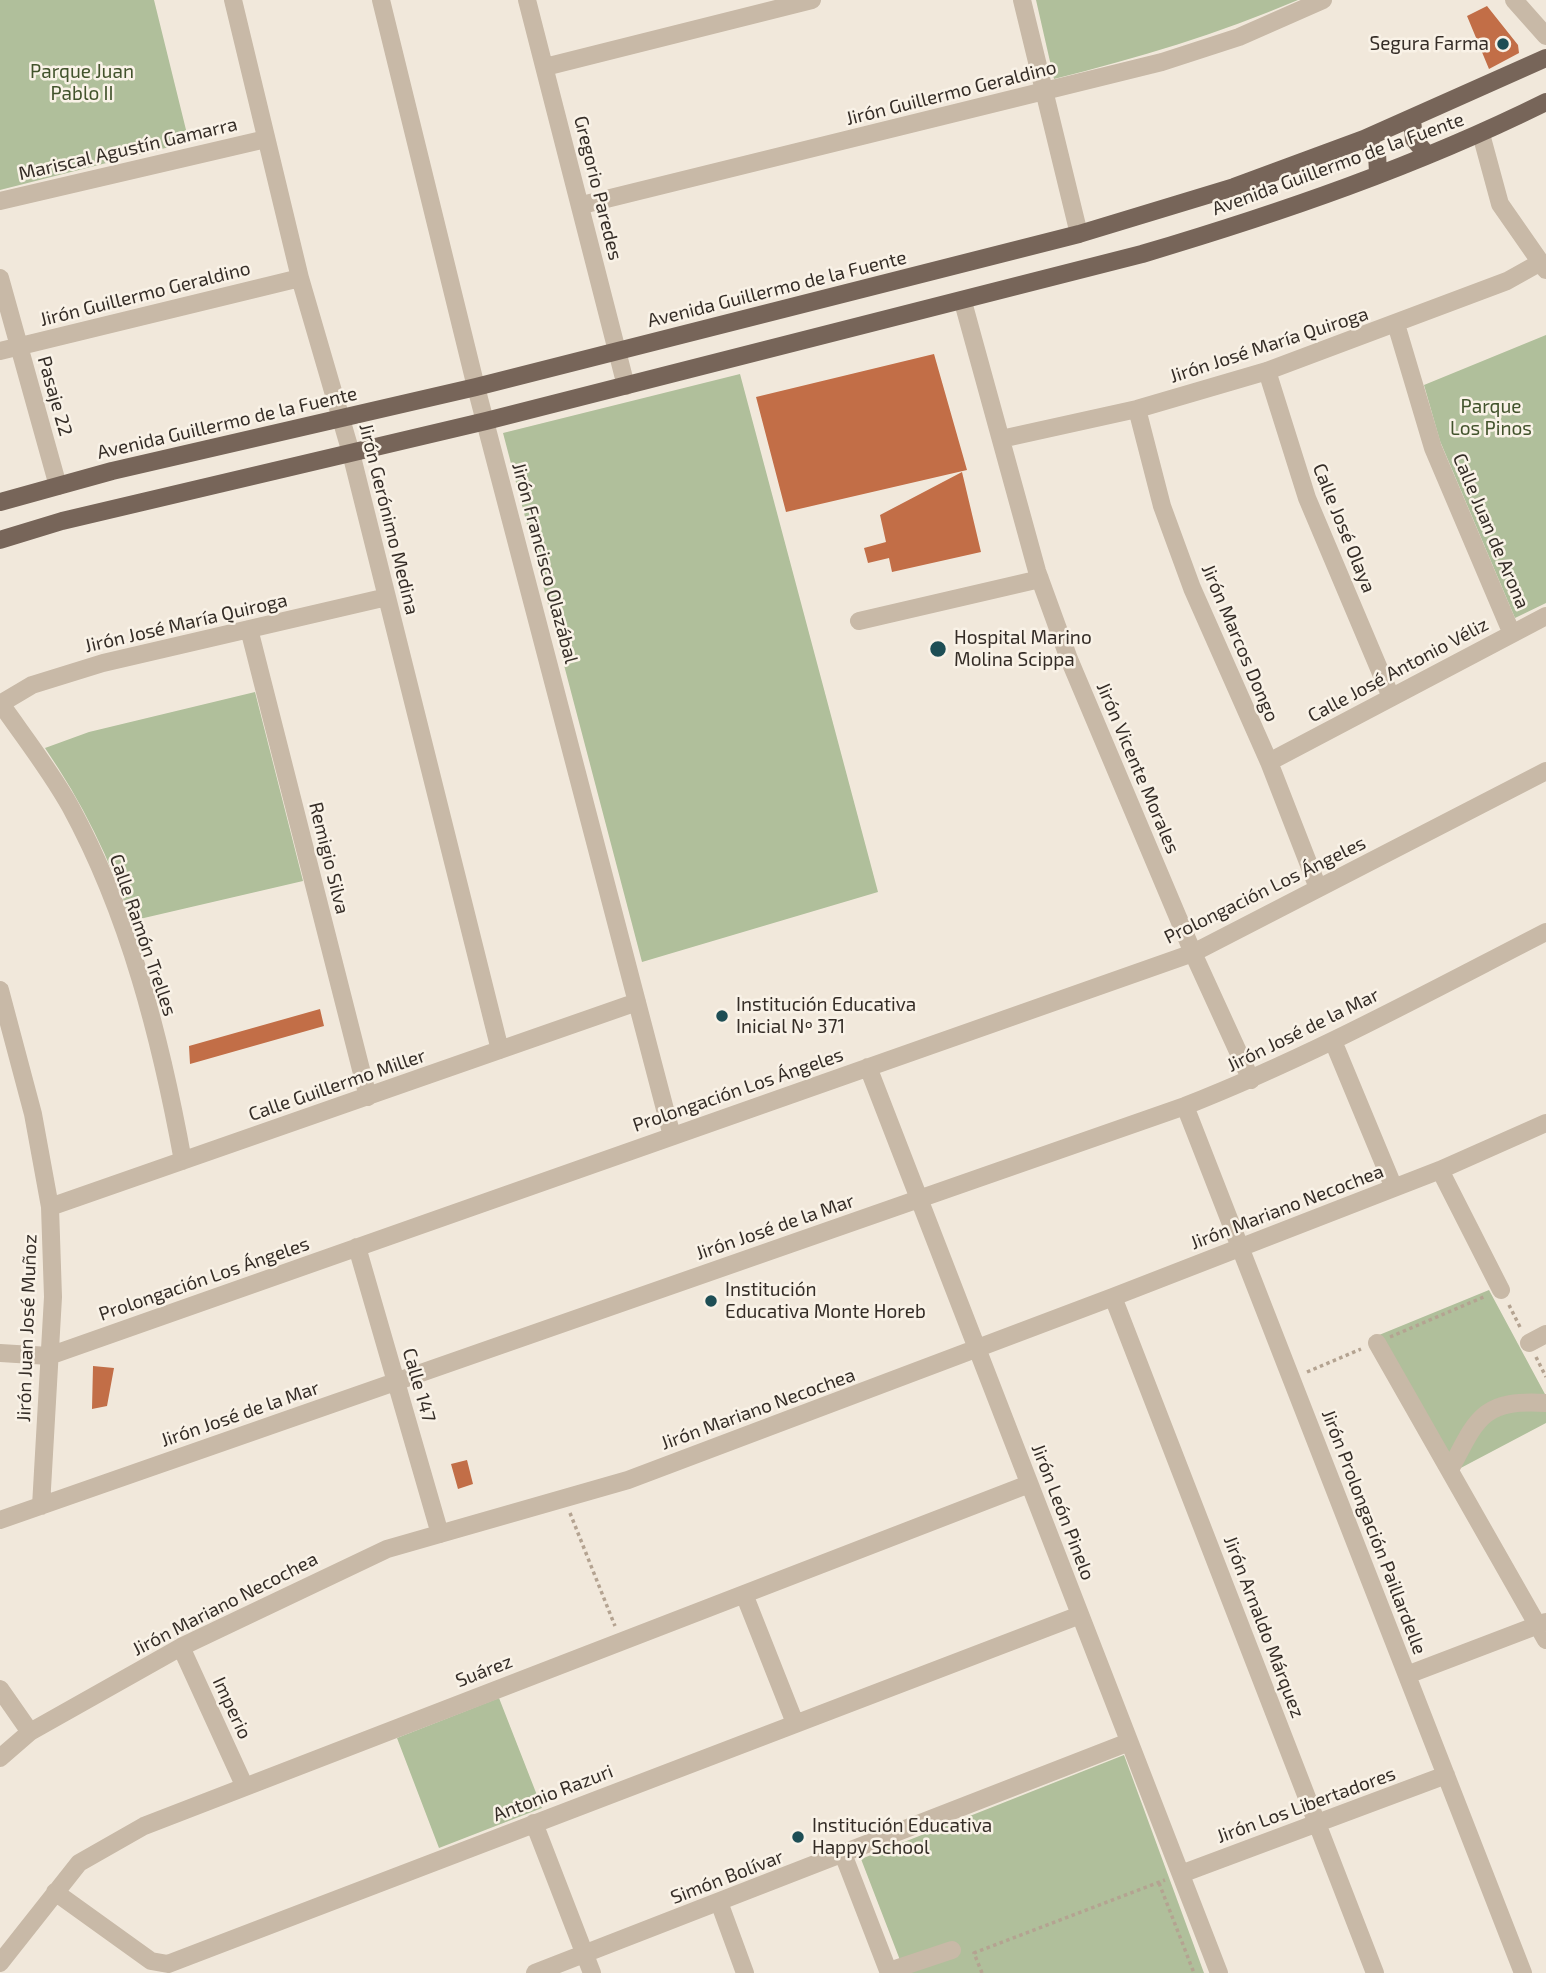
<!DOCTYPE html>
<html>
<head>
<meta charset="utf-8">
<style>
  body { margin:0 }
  canvas { display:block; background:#f1e8db }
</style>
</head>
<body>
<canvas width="1546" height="1973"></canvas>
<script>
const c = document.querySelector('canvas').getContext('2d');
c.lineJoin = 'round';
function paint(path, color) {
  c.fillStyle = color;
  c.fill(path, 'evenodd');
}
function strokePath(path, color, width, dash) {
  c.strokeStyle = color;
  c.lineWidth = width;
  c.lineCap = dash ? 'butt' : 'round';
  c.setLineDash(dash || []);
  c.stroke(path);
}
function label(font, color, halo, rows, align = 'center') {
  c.font = font + ' "Exo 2",sans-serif';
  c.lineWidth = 5;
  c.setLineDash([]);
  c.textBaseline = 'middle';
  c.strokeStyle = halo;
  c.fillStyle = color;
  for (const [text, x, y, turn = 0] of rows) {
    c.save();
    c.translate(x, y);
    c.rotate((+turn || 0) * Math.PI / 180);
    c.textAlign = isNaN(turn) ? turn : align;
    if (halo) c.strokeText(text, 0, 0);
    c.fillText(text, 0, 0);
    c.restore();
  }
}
const green = new Path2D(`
  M0,0h154l35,142 -189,48z
  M1036,0h262c-80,34 -160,58 -244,79z
  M1546,335v268l-31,15 -75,-177 -16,-56z
  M740,374l138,518 -236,70 -139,-529z
  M255,692l48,189 -172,40c-21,-62 -49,-119 -86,-173l44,-16z
  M1489,1290l57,106v27l-91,48 -76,-136z
  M499,1698l43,110 -103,40 -42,-110z
  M1124,1755l80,218h-299l-44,-114z`);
const building = new Path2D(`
  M1487,6l31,39 1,8 -30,16 -22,-53z
  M934,354l33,116 -181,42 -30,-115z
  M962,472l19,80 -89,20 -3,-14 -21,5 -4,-15 22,-6 -6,-27z
  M320,1009l4,17 -134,38 -1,-18z
  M93,1366l21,2 -7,38 -15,3z
  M467,1460l6,24 -15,5 -7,-25z`);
const path = new Path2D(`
  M1509,1305l12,24
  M1390,1337l96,-41
  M1536,1357l10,20
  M1307,1372l54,-23
  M570,1513l45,113
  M1159,1883l35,90
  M982,1973l-8,-20 191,-73`);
const minor = new Path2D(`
  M233,0l67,278 51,175 149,597
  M381,0l95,387 196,749
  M527,0l99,386
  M1022,0l57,234
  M1514,0l32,36
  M545,67l267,-67
  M1481,134l19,70 46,66
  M0,201l266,-62
  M582,205l580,-143 77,-25 84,-37
  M0,278l58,208
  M963,302l74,269 32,88 124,294 58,127
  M1396,324l37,124 79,186
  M0,351l300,-73
  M1267,371l40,127 84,199
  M1137,409l25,97 30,82 77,174 49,126
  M1001,439l136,-30 130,-38 240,-90 34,-19
  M859,621l181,-42
  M249,629l119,468
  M0,704l32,-19 71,-22 284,-66
  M1,704c23,33 49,66 69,102 59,108 91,234 113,355
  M1269,762l277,-146
  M0,990l33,124 17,93 3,90 -12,209
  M1333,1041l61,147
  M868,1067l351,906
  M1185,1106l338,867
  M1440,1170l61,120
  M50,1207l587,-205
  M357,1247l83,287
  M1113,1297l262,676
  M1377,1343l169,297
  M1529,1343l17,-9
  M0,1353l49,3 1144,-403 353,-182
  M1450,1470c27,-52 32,-71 96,-67
  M0,1520l1185,-414c125,-49 242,-113 361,-174
  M744,1594l51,129
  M181,1647l63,138
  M1407,1675l139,-53
  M0,1689l30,43
  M0,1758l30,-26 151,-85 206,-98 241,-69 485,-183 327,-127 106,-47
  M534,1823l58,150
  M843,1854l46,119
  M1181,1874l265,-99
  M55,1892l96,69 17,3 912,-349
  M719,1902l26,71
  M0,1963l79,-100 65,-37 885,-342
  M889,1971l63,-21
  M535,1973l594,-231`);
const major = new Path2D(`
  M1412,120l2,19 13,16
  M1364,139l13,14 1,20
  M0,502l112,-31 364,-84 603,-153 155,-47 130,-48 182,-81
  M0,540l62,-19 424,-100 656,-167c138,-41 275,-88 404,-152`);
const markers = [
  [1503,44,7,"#1e4e55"],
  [938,649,9,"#1e4e55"],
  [722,1016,7,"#1e4e55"],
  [711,1301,7,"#1e4e55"],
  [798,1837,7,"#1e4e55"]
];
const poiNames = [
  ["Segura Farma",1489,44,"right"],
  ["Hospital Marino",954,638],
  ["Molina Scippa",954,660],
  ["Institución Educativa",736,1005],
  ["Inicial Nº 371",736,1027],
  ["Institución",725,1290],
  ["Educativa Monte Horeb",725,1312],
  ["Institución Educativa",812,1826],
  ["Happy School",812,1848]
];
const parkNames = [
  ["Parque Juan",82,72],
  ["Pablo II",82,94],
  ["Parque",1491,407],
  ["Los Pinos",1491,429]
];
const streetNames = [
  ["Jirón Guillermo Geraldino",951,93,-14],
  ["Mariscal Agustín Gamarra",128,149,-13],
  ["Avenida Guillermo de la Fuente",1338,164,-20],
  ["Gregorio Paredes",598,188,76],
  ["Avenida Guillermo de la Fuente",777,289,-14],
  ["Jirón Guillermo Geraldino",145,294,-14],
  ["Jirón José María Quiroga",1269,345,-18],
  ["Pasaje 22",55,396,74],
  ["Avenida Guillermo de la Fuente",227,423,-13],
  ["Jirón Gerónimo Medina",389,519,76],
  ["Calle José Olaya",1344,528,68],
  ["Calle Juan de Arona",1491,531,67],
  ["Jirón Francisco Olazábal",545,563,75],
  ["Jirón José María Quiroga",186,623,-13],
  ["Jirón Marcos Dongo",1240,643,67],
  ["Calle José Antonio Véliz",1398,670,-28],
  ["Jirón Vicente Morales",1138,768,67],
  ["Remigio Silva",329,858,76],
  ["Prolongación Los Ángeles",1265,890,-26],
  ["Calle Ramón Trelles",143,935,71],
  ["Jirón José de la Mar",1303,1030,-26],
  ["Calle Guillermo Miller",337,1085,-19],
  ["Prolongación Los Ángeles",738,1090,-19],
  ["Jirón Mariano Necochea",1287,1207,-21],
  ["Jirón José de la Mar",775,1227,-19],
  ["Prolongación Los Ángeles",204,1279,-19],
  ["Jirón Juan José Muñoz",27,1328,-88],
  ["Calle 147",419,1385,74],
  ["Jirón Mariano Necochea",758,1409,-20],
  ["Jirón José de la Mar",240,1414,-19],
  ["Jirón León Pinelo",1063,1512,69],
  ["Jirón Prolongación Paillardelle",1374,1532,69],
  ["Jirón Mariano Necochea",225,1604,-27],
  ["Jirón Arnaldo Márquez",1264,1627,69],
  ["Suárez",484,1671,-21],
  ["Imperio",232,1708,65],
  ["Antonio Razuri",553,1793,-21],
  ["Jirón Los Libertadores",1306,1805,-20],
  ["Simón Bolívar",727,1877,-21]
];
paint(green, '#b0bf9b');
paint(building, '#c26e47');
strokePath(path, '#b4a391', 3.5, [3.5, 3.5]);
strokePath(minor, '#c8b9a7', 18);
strokePath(major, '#776559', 18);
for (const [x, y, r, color] of markers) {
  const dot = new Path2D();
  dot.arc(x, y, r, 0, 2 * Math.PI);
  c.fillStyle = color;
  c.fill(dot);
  strokePath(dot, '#f9f2e7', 2.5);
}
label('19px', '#352d27', '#f9f2e7', poiNames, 'left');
label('19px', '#42532c', '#f9f2e7', parkNames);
label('19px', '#352d27', '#f9f2e7', streetNames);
</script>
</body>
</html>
